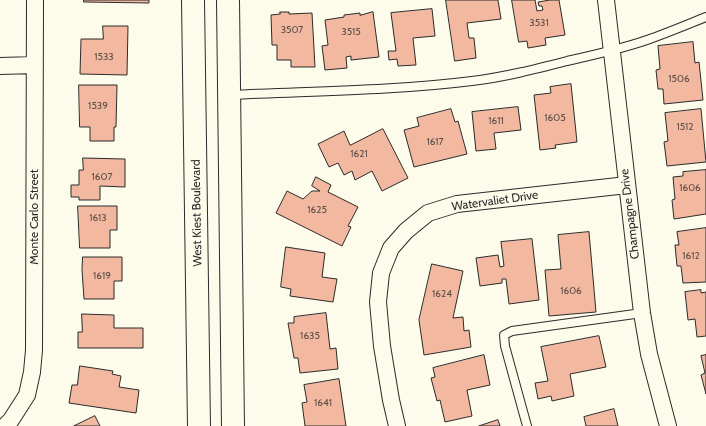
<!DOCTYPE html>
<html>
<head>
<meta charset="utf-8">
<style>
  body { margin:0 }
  canvas { display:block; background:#fdfbea }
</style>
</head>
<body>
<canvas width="706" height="426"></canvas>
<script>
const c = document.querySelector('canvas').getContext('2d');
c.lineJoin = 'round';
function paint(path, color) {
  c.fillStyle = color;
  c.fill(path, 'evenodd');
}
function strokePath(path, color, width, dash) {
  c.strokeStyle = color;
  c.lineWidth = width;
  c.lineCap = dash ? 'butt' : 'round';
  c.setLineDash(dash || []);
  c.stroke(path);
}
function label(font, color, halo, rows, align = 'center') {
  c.font = font + ' Cabin,sans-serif';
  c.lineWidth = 3;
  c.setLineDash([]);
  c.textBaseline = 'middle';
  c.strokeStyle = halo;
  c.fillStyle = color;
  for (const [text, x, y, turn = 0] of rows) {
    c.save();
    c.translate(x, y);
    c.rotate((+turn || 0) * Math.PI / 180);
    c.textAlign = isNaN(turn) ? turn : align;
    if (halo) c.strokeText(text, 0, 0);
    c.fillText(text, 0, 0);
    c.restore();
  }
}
const building = new Path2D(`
  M84,0h65v3l-65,-1z
  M446,0h52l3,19 -34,4 2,15h5l2,20 -21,3z
  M512,0h23l2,11 6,-1 -1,-4h-3l-1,-4 12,-2h9l6,35 -20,3 1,7 -18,3 -1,-7 -8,1z
  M432,9l3,27 -22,2 3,27 -18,1 -1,-7 -8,1 -1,-9h8l-5,-38z
  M280,12h9v2l23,-1 3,54h-24v-7h-14v-15h-5l-1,-30 9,-1z
  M373,12l6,45 -28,3v-4l-5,1 1,11 -22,2 -3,-24 6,-1 -3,-25 19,-3v-2l16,-2v2z
  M103,26h25l-1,49 -47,-1 1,-35h22z
  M693,42l2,21 4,-1 4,38 -39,4 -1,-15h-5l-2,-19 4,-1 -2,-23z
  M571,84l6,58 -22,3 1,3 -16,2 -6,-55 17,-2 -1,-6z
  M79,85h38l-1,42h-2v14h-24v-14h-10z
  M518,107l3,23 -27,3 2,16 -20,2 -4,-39z
  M451,109l4,13 3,-1 9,33 -53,13 -10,-37 15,-4 -2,-8z
  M701,109l5,53 -39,4 -3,-24 4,-1 -3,-28z
  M383,129l25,49 -26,13 -10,-20 -17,9 -3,-9 -8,4 -6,-12 -9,4 -11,-23 26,-13 6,14z
  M83,158l42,1v28l-25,-1v14h-21v-3h-8v-12h8v-15h4z
  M706,170v44l-32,5 -2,-19 3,-1 -2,-22 10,-1v-4z
  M316,177l15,8 -3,7 30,15 -10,19 3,1 -9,19 -66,-33 11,-22 16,8 9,-8h8l-8,-5z
  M78,206h39v24h-7v18h-30z
  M706,228v54l-23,1 -2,-17h-4l-2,-21h4l-2,-13z
  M589,232l7,80 -47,4 -4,-46 16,-1 -3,-34z
  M532,239l7,61 -30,4 -3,-25h-4v4l-22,3 -4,-28 22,-3 2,12 4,-1 -3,-24z
  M286,247l39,6 -3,24 15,2 -4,23 -43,-6 1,-7 -10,-2z
  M83,257h39v24h-8v18h-30l-2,-29z
  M432,264l31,7 -10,47 10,-1 1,14 5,-1 2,17 -47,8 -5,-35z
  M701,290v3l5,-1v44l-9,1 -2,-18 -7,1 -3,-28z
  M326,313l4,36 6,-1 2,21 -38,4 -2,-15h-4l-6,-35h6v-6z
  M82,314l32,1v13h29v20h-65v-16h4z
  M599,336l7,31 -36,7 4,22 -22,5 -1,-5 -13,3 -3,-16 13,-2 -7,-34z
  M484,355l6,30 -23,5 5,26 -27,6 -5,-22 -3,1 -6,-23 4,-1 -2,-9z
  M706,355v39l-5,-19 4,-2 -4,-17z
  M80,366l33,5 -1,3 9,2 -2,11 20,3 -3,23 -67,-10 3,-18h5z
  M339,379l7,47h-41l-3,-23 5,-1 -3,-17z
  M614,409l4,17h-32l-2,-9z
  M95,416l5,10h-26z
  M498,420l2,6h-21z`);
const service = new Path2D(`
  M230,95c81,-4 162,-4 242,-14 33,-4 64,-12 95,-20 27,-6 54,-12 80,-21 20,-7 39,-15 59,-23
  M527,426l-22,-80 -1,-11 8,-4 130,-18`);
const minor = new Path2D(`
  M606,0l36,313 7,41 19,72
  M0,66l35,-1
  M5,426l6,-6 16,-25 5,-23 2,-22 1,-350
  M397,426l-6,-26 -9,-54 -4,-44 3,-29 10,-25 15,-17 22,-18 29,-9 170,-19`);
const secondary = new Path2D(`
  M193,0l6,426
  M228,0l5,426`);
const numberNames = [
  ["3531",539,23],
  ["3507",292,30],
  ["3515",351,32],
  ["1533",104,57],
  ["1506",679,79],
  ["1539",98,106],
  ["1605",555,118],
  ["1611",496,121],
  ["1512",685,127],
  ["1617",435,142],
  ["1621",359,154],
  ["1607",102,177],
  ["1606",690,188],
  ["1625",317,210],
  ["1613",98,218],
  ["1612",691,256],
  ["1619",102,276],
  ["1606",571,291],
  ["1624",442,294],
  ["1635",310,336],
  ["1641",323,403]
];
const streetNames = [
  ["Watervaliet Drive",495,201,-8],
  ["West Kiest Boulevard",197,213,-91],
  ["Champagne Drive",630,214,-97],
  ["Monte Carlo Street",34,217,-90]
];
paint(building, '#f2b8a0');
strokePath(building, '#2b2b2b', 1);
strokePath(service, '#2b2b2b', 10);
strokePath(minor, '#2b2b2b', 18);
strokePath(secondary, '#2b2b2b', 24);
strokePath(service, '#fdfbea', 8);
strokePath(minor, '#fdfbea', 16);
strokePath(secondary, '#fdfbea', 22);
label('10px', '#5d4e48', null, numberNames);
label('12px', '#2b2b2b', '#fdfbea', streetNames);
</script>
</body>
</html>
